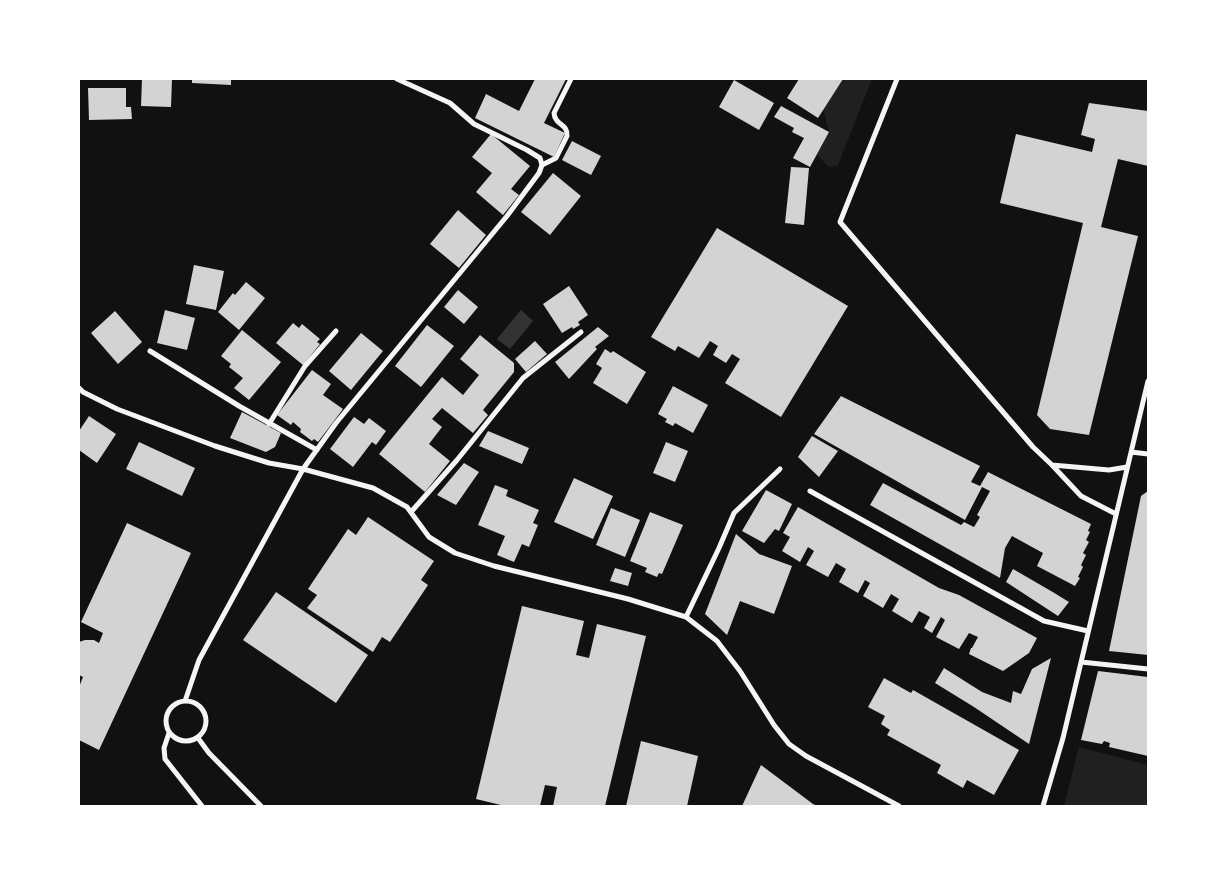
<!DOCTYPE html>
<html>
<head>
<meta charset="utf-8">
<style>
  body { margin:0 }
  #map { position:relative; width:1227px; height:885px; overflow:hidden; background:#111; font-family:"DejaVu Sans",sans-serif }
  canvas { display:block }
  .frame { position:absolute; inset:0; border:80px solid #fff; pointer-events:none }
</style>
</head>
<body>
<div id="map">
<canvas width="1227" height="885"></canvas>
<div class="frame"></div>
</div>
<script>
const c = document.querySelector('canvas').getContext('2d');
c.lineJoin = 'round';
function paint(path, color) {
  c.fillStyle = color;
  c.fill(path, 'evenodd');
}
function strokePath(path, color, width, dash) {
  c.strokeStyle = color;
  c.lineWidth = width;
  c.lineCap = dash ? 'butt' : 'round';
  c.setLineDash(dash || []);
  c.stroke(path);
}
const green = new Path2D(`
  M843,79h29l-34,86 -9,2 -12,-12 12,-23 -6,-23z
  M1079,747l69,18v41h-84z`);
const water = new Path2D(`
  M521,310l12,11 -23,28 -13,-10z`);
const building = new Path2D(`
  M142,79h30l-1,28 -30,-1z
  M192,79h39v6l-39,-2z
  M535,79h31l-22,44 21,10 -11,24 -79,-39 11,-24 33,17z
  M799,79h44l-25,39 -31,-20z
  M734,80l40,23 -15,27 -40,-23z
  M88,88h38v19h5l1,12 -43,1z
  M1089,103l59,8v55l-30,-7 -17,68 37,9 -49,199 -39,-6 -13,-14 46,-192 -83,-20 16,-69 76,18 3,-13 -14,-4z
  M781,106l48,26 -19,35 -17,-9 11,-20 -12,-6 2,-4 -20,-11z
  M491,134l39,32 -19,23 8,6 -16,20 -27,-23 16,-19 -20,-16z
  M572,141l29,15 -10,19 -29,-15z
  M791,167l18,1 -5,57 -19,-2z
  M553,173l28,23 -31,39 -29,-23z
  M458,210l28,25 -27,33 -29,-24z
  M717,228l131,78 -67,111 -56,-34 15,-24 -8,-5 -6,9 -13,-8 5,-9 -8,-5 -11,17 -21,-12 -3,5 -24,-14z
  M194,265l30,6 -8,39 -30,-6z
  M246,282l19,16 -26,32 -21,-18 15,-19 2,2z
  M569,286l19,29 -10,7 2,3 -7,4 -1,-2 -10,6 -19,-29z
  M458,290l20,17 -14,17 -20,-17z
  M165,310l30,8 -8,32 -30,-7z
  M115,311l27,31 -24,22 -27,-31z
  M293,323l6,5 3,-4 18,15 -3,3 3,2 -17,21 -27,-22z
  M427,325l27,21 -33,41 -26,-21z
  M598,327l11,9 -14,11 2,2 -28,30 -14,-17z
  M242,330l39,32 -32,38 -15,-12 9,-10 -14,-11 2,-3 -10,-8z
  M361,333l22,18 -32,39 -22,-19z
  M480,335l34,28v9l-31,38 5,5 -15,18 -31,-25 -10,11 10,8 -13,17 21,17 -25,31 -46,-38 63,-77 21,18 16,-20 -19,-16z
  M535,341l12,13 -21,18 -11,-13z
  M605,349l6,4 2,-2 33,21 -19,32 -34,-21 9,-15 -6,-4z
  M312,370l19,14 -8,11 20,14 -25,33 -4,-3 -2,2 -12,-9 1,-3 -8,-7 -2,3 -14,-10z
  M673,386l35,19 -15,28 -18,-10 -2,3 -8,-4 2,-3 -9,-5z
  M841,396l139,70 -9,16 9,4 8,-14 103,52 -3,7 2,1 -4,8 3,2 -6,11 3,2 -5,10 2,2 -5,10 2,1 -5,8 -38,-20 6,-13 -31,-17 -7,12 -5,30 -130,-73 13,-22 78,42 3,-3 10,5 6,-10 -3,-2 13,-24 -8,-4 -17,33 -151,-86z
  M242,412l39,21 -6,14 -9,5 -36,-14z
  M89,416l27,18 -19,29 -18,-13v-19z
  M354,417l10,7 5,-6 17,13 -10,14 -4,-3 -19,25 -23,-18z
  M488,431l41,17 -7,16 -43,-18z
  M812,436l26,15 -19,26 -21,-20z
  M139,442l56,26 -13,28 -56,-27z
  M666,442l22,9 -13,31 -22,-9z
  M464,463l15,9 -23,33 -19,-10z
  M574,478l39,18 -20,43 -39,-17z
  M495,485l13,5 -2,6 33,14 -6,13 5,2 -9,22 -7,-3 -8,18 -17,-7 8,-19 -27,-11z
  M766,490l26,14 -13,27 -4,-2 -11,14 -22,-12z
  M1148,491v164l-39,-4 32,-155z
  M798,507l141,81 20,7 78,43 -8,15 -26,18 -34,-17 2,-6h1l6,-11 -9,-4 -10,16 -23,-12 9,-17 -4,-3 -9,16 -8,-5 6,-11 -11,-6 -7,12 -20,-12 7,-12 -8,-5 -8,14 -20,-12 7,-13 -5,-3 -7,13 -19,-11 7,-13 -10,-6 -8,14 -22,-12 8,-14 -6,-4 -8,15 -18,-11 8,-14 -7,-4z
  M611,508l29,12 -15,37 -29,-12z
  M650,512l33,13 -21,49 -3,-1 -2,4 -12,-5 2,-4 -17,-7z
  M368,517l66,44 -13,19 7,5 -38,57 -8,-5 -9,15 -66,-44 10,-13 -9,-6 40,-60 8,6z
  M127,523l64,30 -92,197 -20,-10v-53l4,-10 -4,-2v-33l6,-2h9l5,3 4,-10 -22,-11z
  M736,534l23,20 33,12 -18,48 -34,-13 -13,34 -22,-21z
  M615,568l17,5 -4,13 -18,-5z
  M1013,569l38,22 18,11 -11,14 -52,-34z
  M276,592l92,63 -32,48 -93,-63z
  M522,606l62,15 -8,34 13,3 8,-34 49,12 -41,170h-52l4,-19 -12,-2 -5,21h-35l-29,-7z
  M1051,658l-22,86 -55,-37 -39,-24 9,-15 38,24 29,11 2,-12 8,3 11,-25z
  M1098,671l50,6v79l-39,-9 1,-4 -6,-2 -2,3 -21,-4z
  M884,678l27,15 2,-3 106,60 -25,45 -27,-15 -4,8 -26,-15 4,-8 -54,-30 3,-5 -9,-6 4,-8 -17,-9z
  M641,741l57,15 -11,50h-61z
  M761,765l52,39 5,2h-76z`);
const minor = new Path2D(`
  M897,79l-57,143 193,225 19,18 29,31 35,18
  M542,165l14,-7 11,-22c1,-13 -12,-10 -13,-23l17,-34
  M150,351l89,55 78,44
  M79,388l4,4 34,17 98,37 54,17 34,6 70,19 34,19 22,30 26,16 39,13 134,33 58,18 31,24 23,30 34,54 15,19 17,12 93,50
  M269,424l36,-58 31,-35
  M1131,452l17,2
  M1052,465l57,5 18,-3
  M810,491l234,130 44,10
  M411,512l46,-52 66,-82 58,-46
  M686,617l33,-69 15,-35 46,-44
  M1081,662l67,7
  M185,701l14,-41 104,-191 33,-46 171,-207 32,-43 3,-8 -2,-7 -13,-8 -53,-26 -24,-21 -53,-24
  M166 721a20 20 0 1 1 40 0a20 20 0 1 1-40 0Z
  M169,733l-5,15 1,11 37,47
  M198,738l11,15 52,53
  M1043,806l20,-68 85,-357`);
paint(green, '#202020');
paint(water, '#333');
paint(building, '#d3d3d3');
strokePath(minor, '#f5f5f5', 5);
</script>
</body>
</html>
